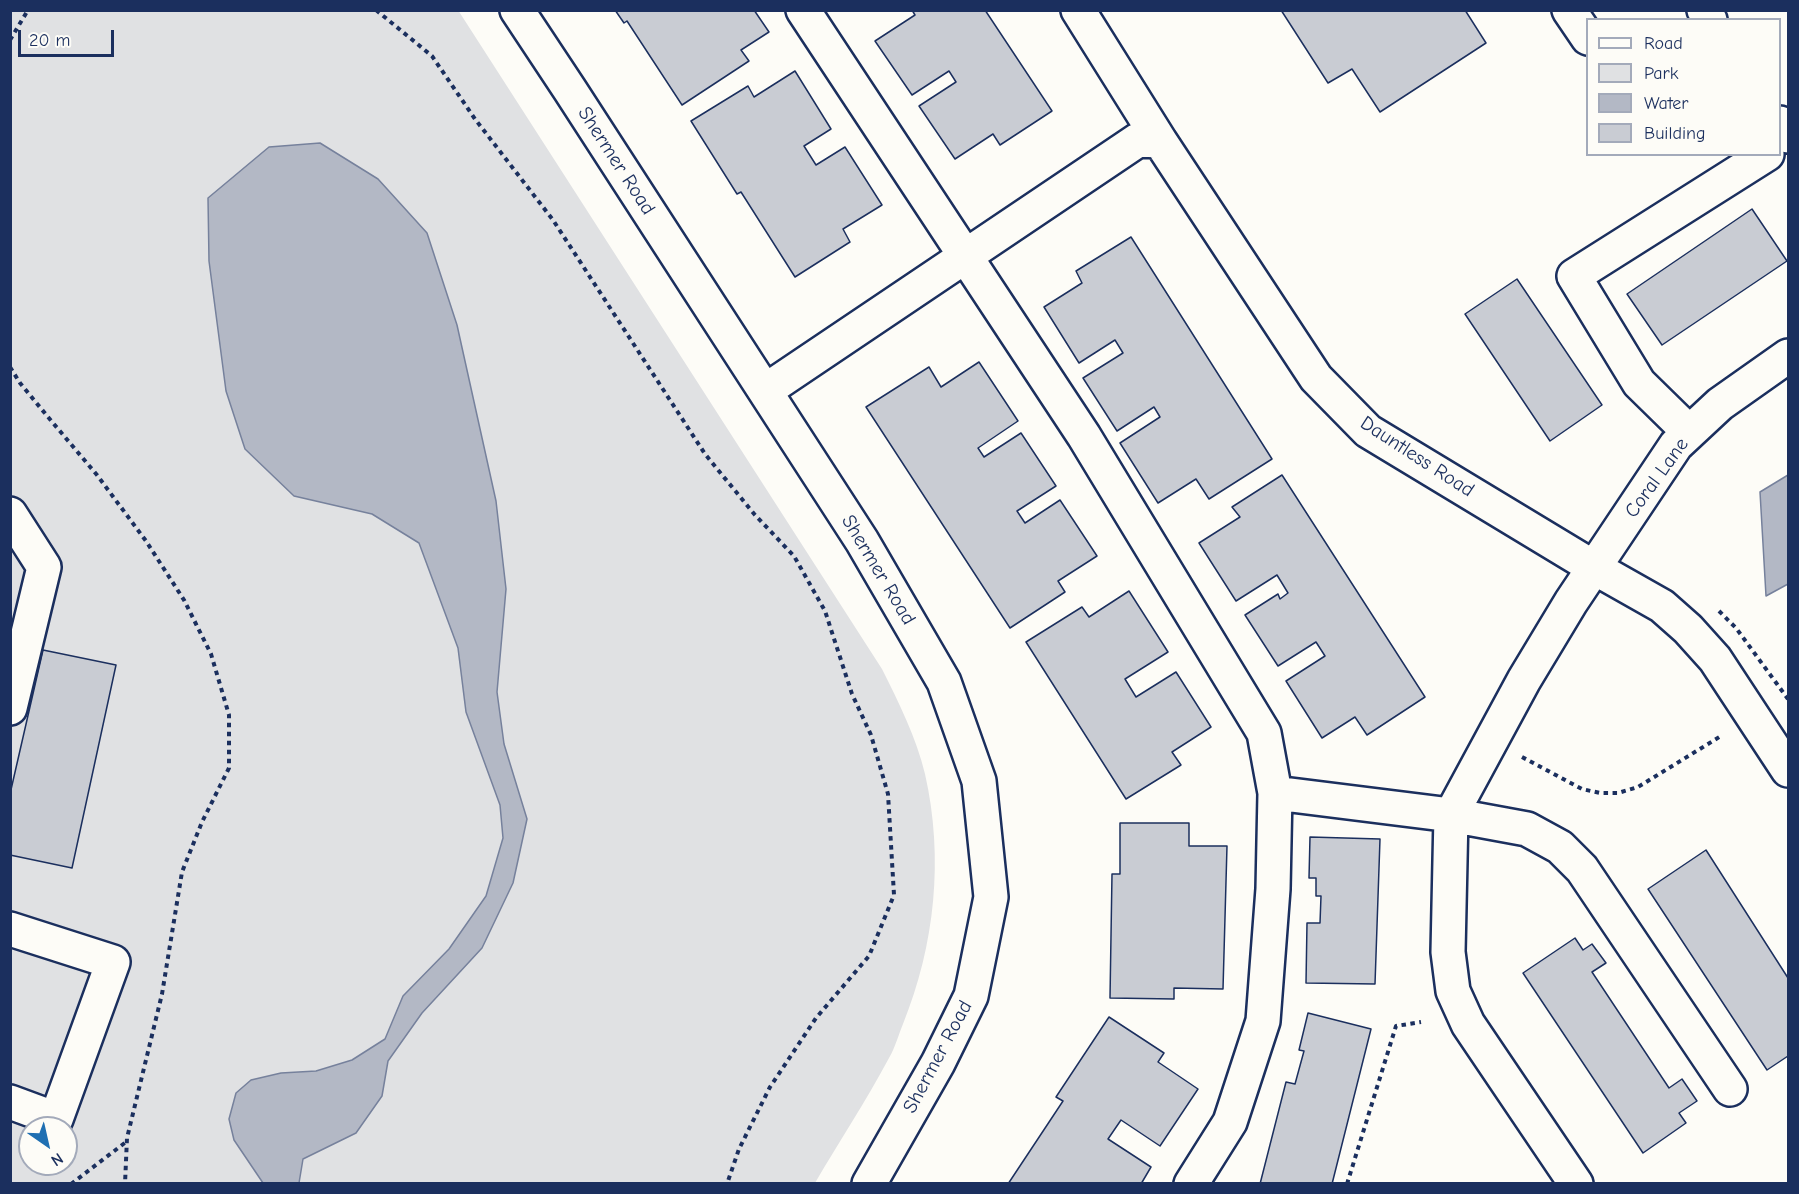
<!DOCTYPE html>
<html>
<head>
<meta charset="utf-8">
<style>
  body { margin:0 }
  #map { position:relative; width:1799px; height:1194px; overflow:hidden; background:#fdfcf7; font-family:"Comic Neue",sans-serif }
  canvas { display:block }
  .frame { position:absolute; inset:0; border:12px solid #1b2f5e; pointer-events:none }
  .legend { position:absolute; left:1586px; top:18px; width:195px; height:138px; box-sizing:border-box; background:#fdfcf7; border:2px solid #a3aaba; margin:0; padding:8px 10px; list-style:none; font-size:18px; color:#1b2f5e }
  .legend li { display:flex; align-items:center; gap:12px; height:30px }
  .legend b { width:30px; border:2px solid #a3aaba }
  .north { position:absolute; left:18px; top:1116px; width:60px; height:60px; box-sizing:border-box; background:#fdfcf7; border:2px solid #a3aaba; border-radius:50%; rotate:146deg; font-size:16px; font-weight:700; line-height:24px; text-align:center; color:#1b2f5e }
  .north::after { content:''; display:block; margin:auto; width:21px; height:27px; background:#1f6fb2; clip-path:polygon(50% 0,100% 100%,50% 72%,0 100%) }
  .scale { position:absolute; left:18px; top:30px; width:96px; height:27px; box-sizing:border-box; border:3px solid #1b2f5e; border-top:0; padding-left:8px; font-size:18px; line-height:21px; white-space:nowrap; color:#1b2f5e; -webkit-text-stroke:4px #fdfcf7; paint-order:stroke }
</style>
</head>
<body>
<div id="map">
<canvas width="1799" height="1194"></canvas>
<div class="frame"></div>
<ul class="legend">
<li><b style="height:8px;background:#fdfcf7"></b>Road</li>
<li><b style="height:16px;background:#e0e1e3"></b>Park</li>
<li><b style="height:16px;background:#b3b8c5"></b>Water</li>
<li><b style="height:16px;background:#c9ccd3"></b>Building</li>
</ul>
<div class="north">N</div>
<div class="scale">20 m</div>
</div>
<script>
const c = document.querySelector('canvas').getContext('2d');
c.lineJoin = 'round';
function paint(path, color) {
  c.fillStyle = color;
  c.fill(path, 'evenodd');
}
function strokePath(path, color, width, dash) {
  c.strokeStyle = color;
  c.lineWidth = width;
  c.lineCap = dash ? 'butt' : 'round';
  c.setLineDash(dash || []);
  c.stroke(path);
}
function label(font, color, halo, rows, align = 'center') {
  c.font = font + ' "Comic Neue",sans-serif';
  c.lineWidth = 4.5;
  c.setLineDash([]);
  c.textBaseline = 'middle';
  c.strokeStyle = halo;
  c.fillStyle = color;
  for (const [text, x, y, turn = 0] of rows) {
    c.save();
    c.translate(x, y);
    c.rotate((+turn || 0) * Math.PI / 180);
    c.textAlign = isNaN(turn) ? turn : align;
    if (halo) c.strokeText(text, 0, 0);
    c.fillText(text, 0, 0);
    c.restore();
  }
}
const green = new Path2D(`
  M458,10l424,659c17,34 34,68 43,105 19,84 10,171 -22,250 -5,12 -8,24 -14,34 -23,43 -50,84 -74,125h-804l-1,-1172zM30,1128h36v36h-36z`);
const water = new Path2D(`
  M320,143l58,36 49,54 30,92 39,176 10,88 -9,103 7,52 23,75 -14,64 -31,65 -60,65 -34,48 -6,35 -26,37 -53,26 -4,24h-36l-29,-43 -5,-21 7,-26 15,-13 30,-7 35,-2 36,-11 33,-21 18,-43 46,-47 37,-53 17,-58 -3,-33 -34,-93 -8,-64 -39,-105 -47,-29 -78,-18 -49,-47 -19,-58 -17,-130 -1,-63 61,-51z
  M1788,475v109l-22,12 -6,-104z`);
const building = new Path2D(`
  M615,10h139l15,22 -28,18 8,11 -67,44 -55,-84 -3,2z
  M912,10h73l67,101 -52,34 -7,-11 -38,25 -36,-53 37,-24 -7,-11 -37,24 -37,-54 40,-26z
  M1281,10h184l21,33 -106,69 -28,-43 -24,14z
  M795,71l36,58 -27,17 12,19 29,-18 37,58 -39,24 7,13 -55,35 -54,-85 -4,2 -46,-73 57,-35 6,11z
  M1752,209l35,52 -125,84 -35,-51z
  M1131,237l141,222 -63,40 -13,-20 -38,24 -38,-60 40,-26 -6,-10 -37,24 -34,-53 40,-25 -8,-13 -36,23 -35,-56 38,-24 -6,-12z
  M1517,279l85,126 -52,36 -85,-127z
  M979,362l39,59 -40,27 6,9 37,-24 35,53 -39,25 8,12 35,-23 37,56 -39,25 7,11 -55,36 -144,-221 63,-40 12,20z
  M1282,475l143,222 -58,38 -12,-18 -33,21 -36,-57 39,-25 -9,-14 -38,24 -33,-51 33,-21 2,5 8,-6 -11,-18 -41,26 -37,-58 41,-26 -8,-10z
  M1129,591l39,61 -43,27 11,18 40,-25 35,55 -39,25 9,13 -55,34 -100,-157 56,-35 7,10z
  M43,650l73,15 -44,203 -62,-13v-61z
  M1120,823h69v23h38l-4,143 -49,-1v11l-64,-1 2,-124h8z
  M1310,837l70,2 -5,145 -69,-1 1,-60h13l1,-27h-5v-18h-7z
  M1706,850l82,128v78l-21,14 -119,-181z
  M1575,938l8,12 9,-6 14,19 -14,9 77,116 13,-9 15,22 -18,12 7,10 -43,30 -120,-180z
  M1308,1013l63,16 -39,155h-72l26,-102 9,2 9,-33 -5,-1z
  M1109,1017l55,36 -6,9 40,27 -38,57 -39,-26 -13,19 43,28 -10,17h-133l55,-83 -7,-4z`);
const path = new Path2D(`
  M376,10l56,46 43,63 78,101 152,234 50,61 39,41 31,55 27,83 19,41 17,59 6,101 -25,61 -53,62 -46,69 -31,62 -12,35
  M10,40l18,-30
  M10,367l10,16 28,34 49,58 49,66 38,59 27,54 18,61v53l-27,54 -20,50 -20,122 -35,144 -2,46
  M1719,611l17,17 52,71
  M1522,757l60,32 18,4h18l20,-6 83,-51
  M71,1184l55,-42
  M1347,1184l49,-158 25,-4`);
const minor = new Path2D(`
  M517,10l53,80 292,451 82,141 35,99 12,116 -20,99 -33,67 -69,121
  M803,10l281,426 180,297 11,60 176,22 -3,137 5,39 15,33 108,160
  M1078,10l82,131 156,237 52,53 225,136 69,39 26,23 27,30 73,111
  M1569,10l19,28
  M1704,10l6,10
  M1780,123l8,13
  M765,391l373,-251 22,1
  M1689,432l-50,-49 -65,-107 193,-122
  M10,514l34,53 -34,141
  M10,929l103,33 -57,157 -46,-17
  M1730,1089l-148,-220 -22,-22 -33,-18 -76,-14 73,-135 47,-78 105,-157 44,-41 68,-48
  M1191,1184l39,-62 33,-101 10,-132 2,-96`);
const streetNames = [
  ["Shermer Road",616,161,57],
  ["Dauntless Road",1417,457,33],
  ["Coral Lane",1657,478,-54],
  ["Shermer Road",878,570,59],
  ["Shermer Road",938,1057,-62]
];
paint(green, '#e0e1e3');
paint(water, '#b3b8c5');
strokePath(water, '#76819c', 1.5);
paint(building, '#c9ccd3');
strokePath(building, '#1b2f5e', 1.5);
strokePath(minor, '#1b2f5e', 38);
strokePath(path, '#1b2f5e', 4, [4.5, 4.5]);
strokePath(minor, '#fdfcf7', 33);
label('20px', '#1b2f5e', '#fdfcf7', streetNames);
</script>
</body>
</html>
